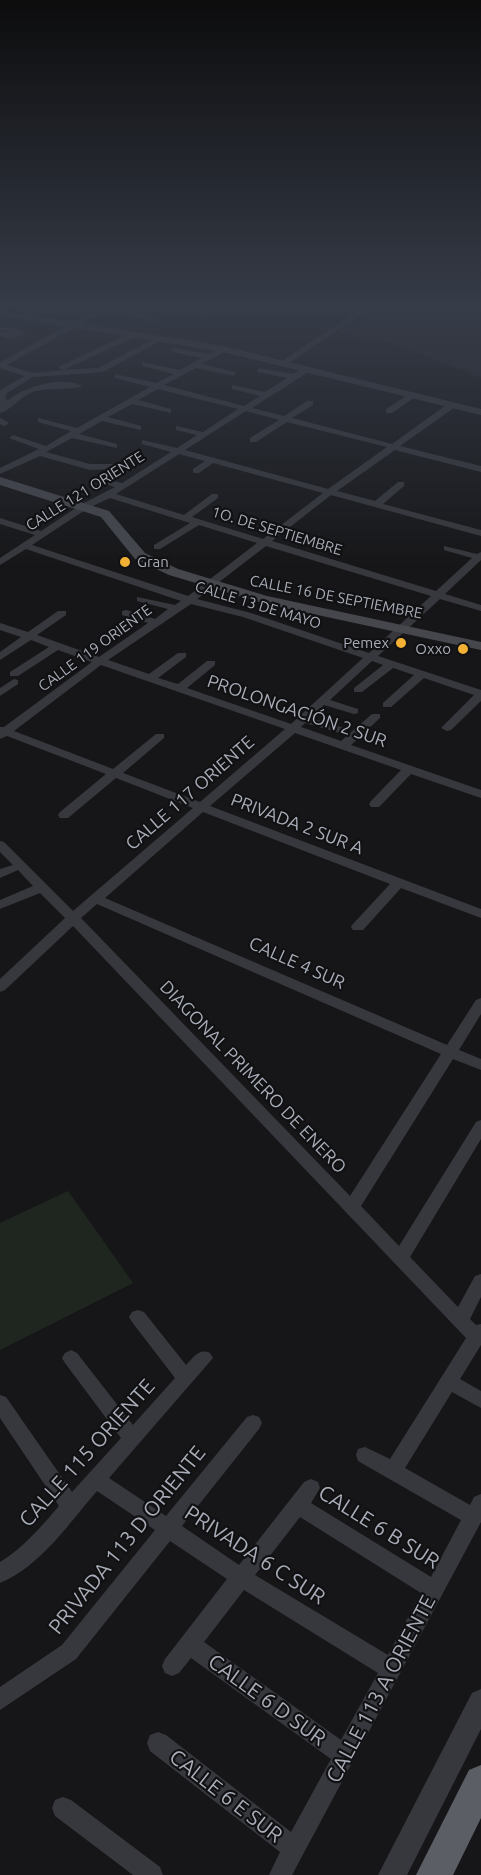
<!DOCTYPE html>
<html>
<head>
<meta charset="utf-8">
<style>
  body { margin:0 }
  canvas { display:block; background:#161618 }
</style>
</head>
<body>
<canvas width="481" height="1875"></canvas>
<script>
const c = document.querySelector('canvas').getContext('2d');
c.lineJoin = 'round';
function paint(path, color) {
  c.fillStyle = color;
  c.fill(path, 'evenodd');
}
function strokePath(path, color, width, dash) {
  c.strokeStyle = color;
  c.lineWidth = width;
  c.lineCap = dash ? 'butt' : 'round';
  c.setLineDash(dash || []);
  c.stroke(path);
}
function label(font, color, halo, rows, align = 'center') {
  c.font = font + ' Ubuntu,sans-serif';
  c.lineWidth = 4.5;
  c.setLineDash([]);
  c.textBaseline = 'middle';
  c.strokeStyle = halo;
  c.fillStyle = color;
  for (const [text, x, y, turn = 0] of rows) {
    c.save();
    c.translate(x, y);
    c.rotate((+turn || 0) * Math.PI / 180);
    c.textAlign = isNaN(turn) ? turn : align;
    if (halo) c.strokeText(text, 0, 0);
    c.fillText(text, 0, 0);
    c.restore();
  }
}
const built = new Path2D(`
  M383,304h98v74l-90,-35 -52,-11z`);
const green = new Path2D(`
  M68,1191l65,92 -133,67v-127z`);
const minor = new Path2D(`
  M0,304h10l-10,4z
  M81,304h34l43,16 -7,2 -41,-14 -103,57 25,8 31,-3 -4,-2 1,-2 72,-34h6v4l-75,34 35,-2 61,-32 7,2 -63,34 -70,5 -26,16 -2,4 2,4c15,-14 57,-26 75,-15 -6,4 -35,2 -46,5 -16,4 -22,18 -36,22v-23l25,-14 -25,-8v-6l99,-54z
  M155,304h11l1,1 -4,2z
  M220,304h9l-20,13h-6v-4z
  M368,304h9l-91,61 -7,-2z
  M0,326l24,5 1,2 -13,6 -12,-3v-4l14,1 -14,-3z
  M223,347l4,2 -1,2 -24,13 33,8v4l-39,-8 -32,17 80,21 16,-10 -28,-7v-4l33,7 22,-14 -29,-6v-4l35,6 11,-7h6v4l-58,37 32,8 23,-15h6v4l-21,13 100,26 57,-41h6v4l-55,39 81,20v6l-86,-22 -58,41 38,10 23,-19h6v4l-21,18 98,26v6l-150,-41 -59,46 164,50 36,-33 -28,-8v-4l33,8 4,-2v8l-36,34 36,11v6l-41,-12 -62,57 103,34v11l-30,29 -4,1 -6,-3 33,-33 -50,-17 -33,29h-8v-4l31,-28 -21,-7 -31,24h-8v-4l29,-23 -11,-4 -42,39 28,9v4l-4,1 -30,-9 -13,13 33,10v4l-4,1 -35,-10 -4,4 40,14 31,-27h8v4l-29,27 130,45v8l-70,-24 -32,33h-8l-2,-3 2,-3 30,-31 -106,-37 -85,73 271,103v9l-80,-30 -38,42h-10l-2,-3 2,-3 37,-40 -187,-72 -98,86 342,147 29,-45 5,-2v16l-22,36 22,9v11l-28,-11 -92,147 38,40 77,-124 5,-2v19l-71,118 48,50 17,-31 6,-2v23l-11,22 6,6 5,-1v21l-21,34 21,12v17l-29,-16 -47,76 65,37 4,-8 7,-3v28l-189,353h-23l11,-23 -130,-101 -3,-8 3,-8 8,-3 8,3 125,97 40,-73 -140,-101 -12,15 -7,3 -7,-3 -3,-7 3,-7 62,-80 -57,-38 -94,118 -76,51v-23l62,-42 93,-115 -58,-39c-28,32 -56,75 -97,92v-21c24,-15 41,-35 59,-56l-59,-88v-23l6,2 66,95 49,-54 -56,-75 -3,-5 3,-5 6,-3 6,3 56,72 42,-47 -43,-56 -3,-5 3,-5 6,-2 6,2 42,53c8,-8 13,-17 24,-12l3,5 -104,120 57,38 81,-99 6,-2 6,2 3,6 -3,6 -77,97 57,39 65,-83 7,-3 7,3 2,6 -9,15 120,74 30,-57 -103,-59 -2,-6 2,-6 7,-2 25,12 76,-121 -393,-412 -68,64 -5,2v-13l65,-61 -25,-25 -40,16v-9l33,-14 -15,-16 -18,8v-9l13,-4 -13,-13v-11l4,1 69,69 120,-103 -77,-30 -48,40h-8l-2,-3 2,-3 46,-38 -99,-38 -7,3v-12h4l88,-65 -34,-12 -40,26h-8v-4l39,-25 -18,-7 -31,20v-8l21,-15 -21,-7v-7l28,9 30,-21h8v4l-29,20 62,22 49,-34 -26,-8v-4l4,-1 29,9 13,-10 -31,-8v-4l38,8 6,-4 -155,-52 -26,16v-7l35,-23 -35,-11v-6l41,13 41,-27 33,-17 -16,-5v-4l23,5 49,-31 -29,-8v-4l35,8 20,-13 -21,-5v-4l27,6 35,-23 -80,-20 -20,11 33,9v4l-39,-9 -24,13 33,9v4l-39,-9 -23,13 38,10v4l-45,-10 -26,14 44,12h25v4l-3,1 -22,1 -50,-14 -40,18v-6l39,-19 -30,-11 4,-3 33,11 25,-15 -33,-9v-4l39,10 73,-41 -35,-9v-4l41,9 18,-9 -32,-8v-4l38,8 22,-12 -30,-6v-4l36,6zM246,411l33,9 -29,18v4h6l31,-20 100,25 -59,42 -143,-39zM179,454l26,7 -12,8v4h6l14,-10 110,30 -60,46 -71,-22 26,-19v-4h-6l-28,21 -68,-21zM110,498l80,25 -36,22v4h6l39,-24 58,18 -69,53 -156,-51 56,-37zM266,546l165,50 -62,57 -118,-40 -54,-14zM191,604l52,13 120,41 -72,66 -104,-36 28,-23v-4h-8l-29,23 -20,-6 28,-21v-4h-8l-29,21 -41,-14zM101,665l184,64 -85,73 -77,-29 41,-35v-4h-8l-43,35 -99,-38zM97,904l344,150 -91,142 -269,-278zM300,1517l121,76 -33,62 -133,-80zM244,1590l134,83 -37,67 -137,-98z
  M411,393l7,2 -26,18h-6v-4z
  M0,418l9,5 -4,3 -5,-2z
  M14,679l4,1v4l-18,12v-8z
  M63,1797l8,3 89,67 3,8h-30l-78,-59 -3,-8 3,-8z`);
const tertiary = new Path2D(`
  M0,310l223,36 258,63v6l-258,-63 -223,-36z
  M481,1689v40l-74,146h-29l94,-182z`);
const secondary = new Path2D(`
  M0,477l109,34 36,42 33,16 89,27 214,46v8l-215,-46 -97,-29 -34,-16 -34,-42 -101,-32z`);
const trunk = new Path2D(`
  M481,1765v53l-28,57h-37l53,-105z`);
const markers = [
  [125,562,6,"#f2b134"],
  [401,643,6,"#f2b134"],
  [463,649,6,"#f2b134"]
];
const farStreetnames = [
  ["CALLE 121 ORIENTE",85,491,-32],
  ["1O. DE SEPTIEMBRE",277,531,17],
  ["CALLE 16 DE SEPTIEMBRE",336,597,11],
  ["CALLE 13 DE MAYO",258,605,17],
  ["CALLE 119 ORIENTE",95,648,-36]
];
const farPoinames = [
  ["Gran",137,562,"left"],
  ["Pemex",389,643],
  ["Oxxo",451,649]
];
const streetNames = [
  ["PROLONGACIÓN 2 SUR",297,711,19],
  ["CALLE 117 ORIENTE",190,793,-41],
  ["PRIVADA 2 SUR A",297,824,21],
  ["CALLE 4 SUR",297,963,24],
  ["DIAGONAL PRIMERO DE ENERO",253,1077,46]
];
const nearStreetnames = [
  ["CALLE 115 ORIENTE",87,1453,-48],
  ["CALLE 6 B SUR",379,1527,32],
  ["PRIVADA 113 D ORIENTE",127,1540,-51],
  ["PRIVADA 6 C SUR",255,1555,33],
  ["CALLE 113 A ORIENTE",381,1689,-62],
  ["CALLE 6 D SUR",267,1700,36],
  ["CALLE 6 E SUR",226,1796,38]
];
paint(built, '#222225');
paint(green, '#1e261f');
paint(minor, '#37383d');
paint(tertiary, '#37383d');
paint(secondary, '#45474d');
paint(trunk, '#5b5e65');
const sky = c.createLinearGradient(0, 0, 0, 566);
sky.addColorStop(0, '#0c0c0d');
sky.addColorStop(0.54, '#363c48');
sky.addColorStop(1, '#363c4800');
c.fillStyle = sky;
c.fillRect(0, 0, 481, 566);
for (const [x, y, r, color] of markers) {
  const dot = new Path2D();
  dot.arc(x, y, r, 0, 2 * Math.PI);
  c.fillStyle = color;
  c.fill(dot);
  strokePath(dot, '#111113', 2);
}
label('15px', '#a8adb8', '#111113', farStreetnames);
label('15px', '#a8adb8', '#111113', farPoinames, 'right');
label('18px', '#a8adb8', '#111113', streetNames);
label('21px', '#a8adb8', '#111113', nearStreetnames);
</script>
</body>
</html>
